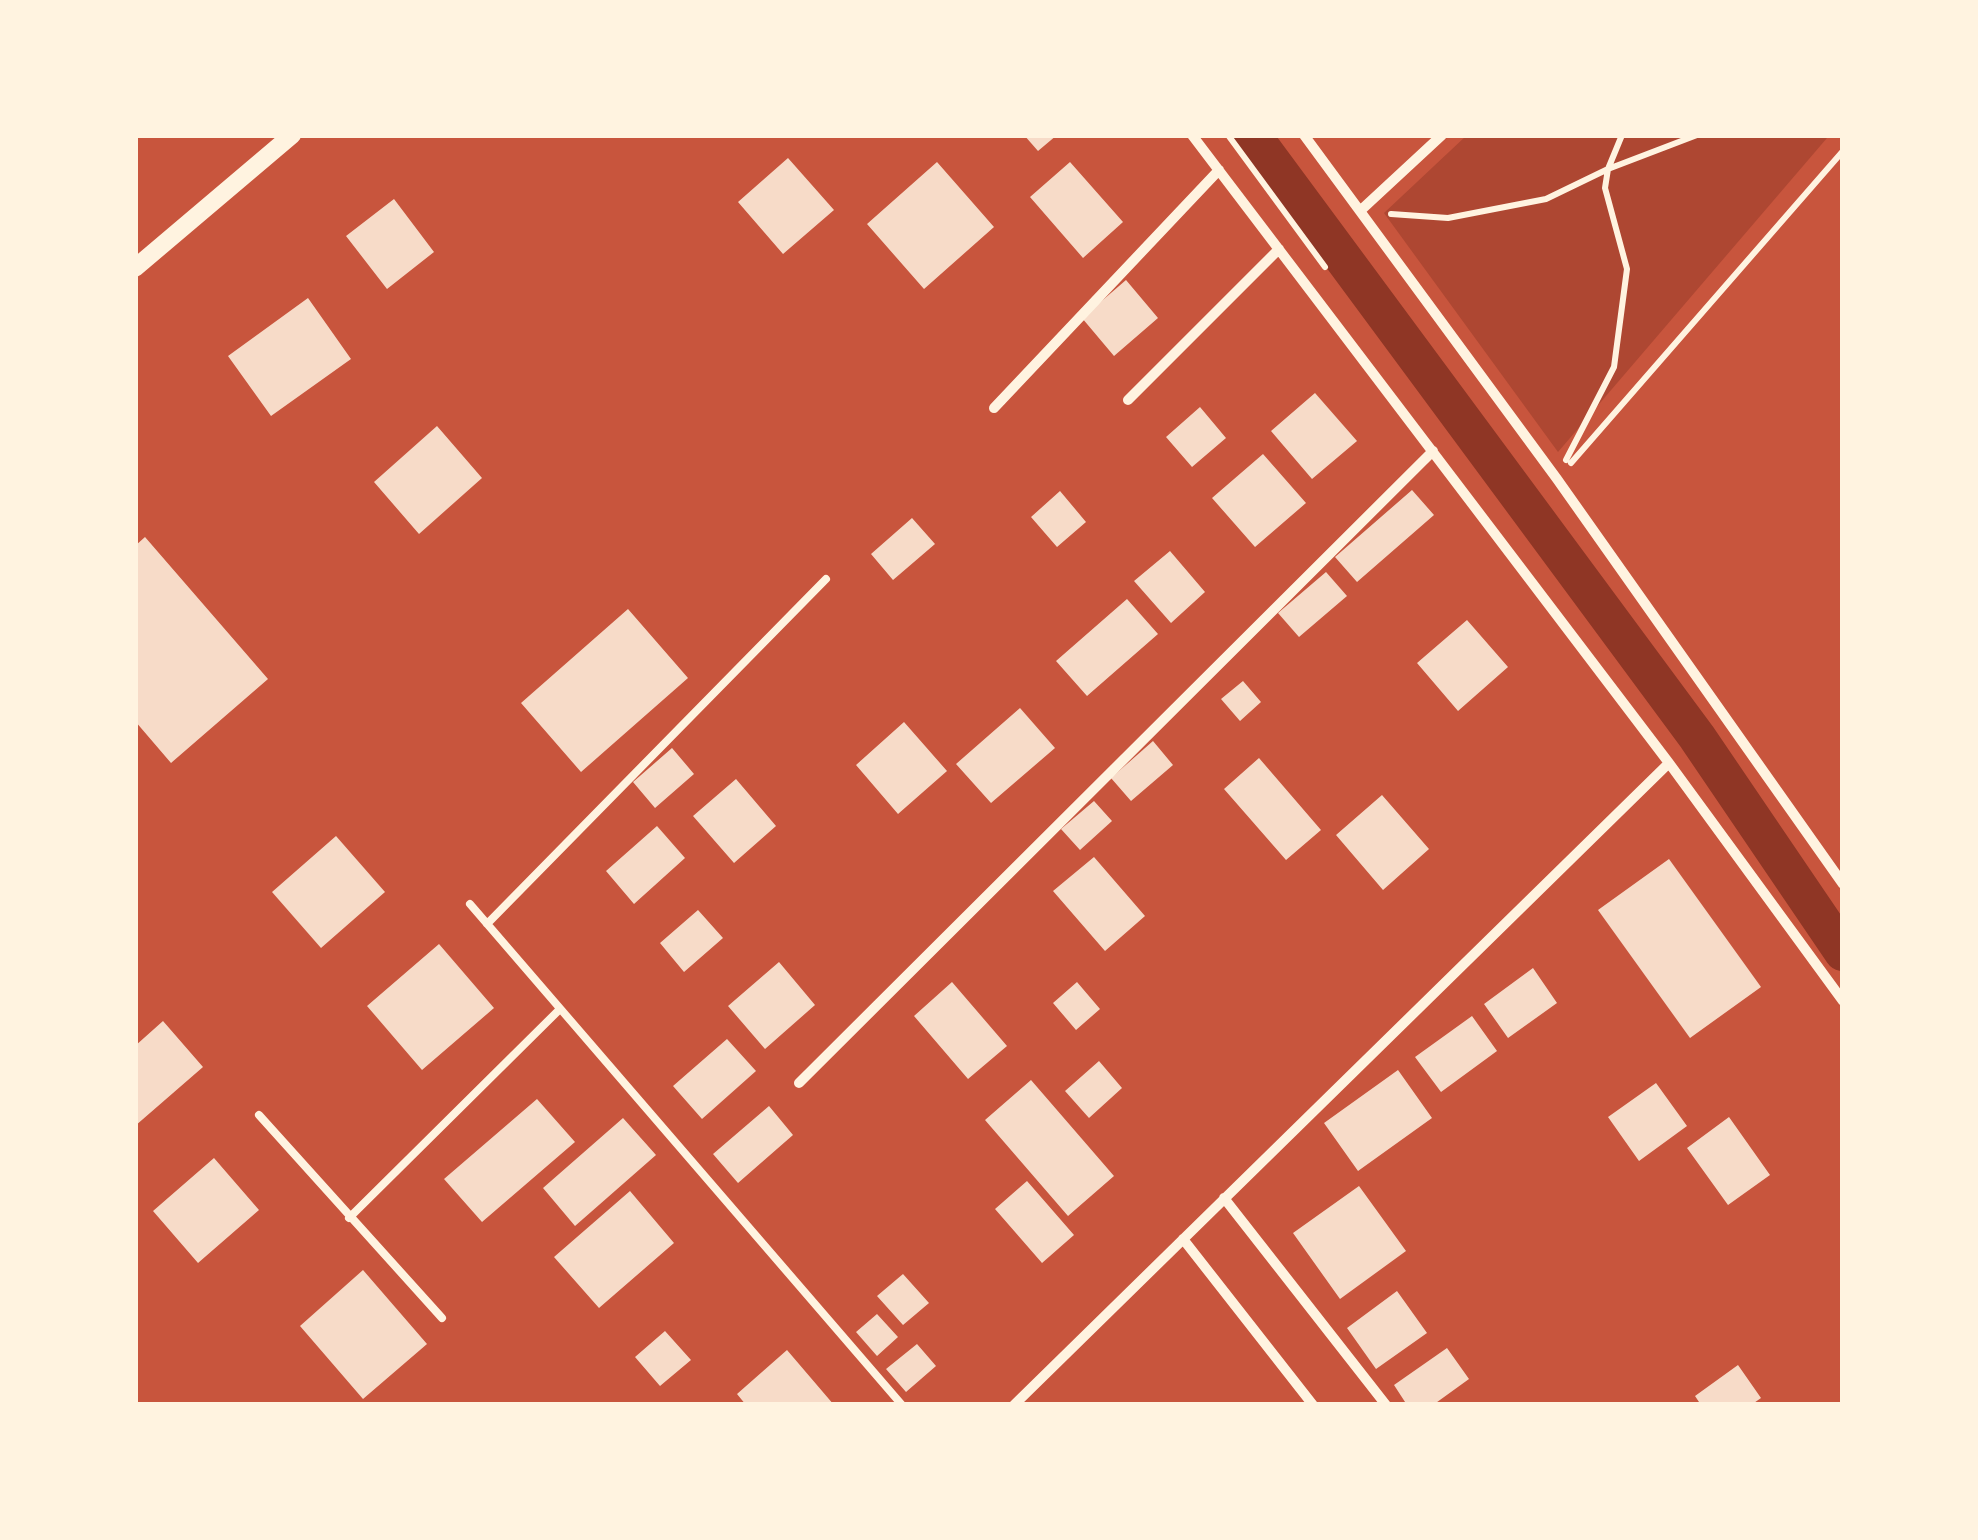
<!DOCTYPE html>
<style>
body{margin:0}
#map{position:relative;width:1978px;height:1540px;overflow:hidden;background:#c8553d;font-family:"Open Sans",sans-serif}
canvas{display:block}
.frame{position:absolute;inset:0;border:138px solid #fff3e0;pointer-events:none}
</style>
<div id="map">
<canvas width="1978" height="1540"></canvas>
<div class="frame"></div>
</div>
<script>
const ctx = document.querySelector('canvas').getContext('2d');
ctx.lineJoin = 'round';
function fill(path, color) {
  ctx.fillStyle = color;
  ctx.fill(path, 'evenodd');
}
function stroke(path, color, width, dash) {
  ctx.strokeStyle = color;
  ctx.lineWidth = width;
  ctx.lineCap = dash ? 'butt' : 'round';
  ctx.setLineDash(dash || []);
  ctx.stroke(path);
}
const green = new Path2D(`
 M1467 135H1824L1827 138 1558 452 1384 213Z`);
const canal = new Path2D(`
 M1252 135 1697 737 1843 952`);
const building = new Path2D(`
 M1024 135H1057L1038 151Z
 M788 158 834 210 783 254 738 202Z
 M937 162 994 227 924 289 867 224Z
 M1070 162 1123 222 1083 258 1030 197Z
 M394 199 434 252 387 289 346 236Z
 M1126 280 1158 318 1114 356 1082 318Z
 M308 298 351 359 271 416 228 356Z
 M1315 393 1357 441 1312 479 1271 431Z
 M1200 407 1226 438 1192 467 1166 437Z
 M437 426 482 478 419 534 374 482Z
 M1263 454 1306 503 1255 547 1212 498Z
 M1412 490 1434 515 1357 582 1335 557Z
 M1060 491 1086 522 1057 547 1031 517Z
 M912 518 935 544 893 580 871 554Z
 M145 537 268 679 171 763 135 721V546Z
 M1170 551 1205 592 1171 623 1134 581Z
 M1326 572 1347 596 1299 637 1278 613Z
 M1127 599 1158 634 1087 696 1056 661Z
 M628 609 688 678 581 772 521 703Z
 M1467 620 1508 667 1458 711 1417 663Z
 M1243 681 1261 702 1240 721 1221 699Z
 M1020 708 1055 748 991 803 956 764Z
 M904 722 947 771 898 814 856 765Z
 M1153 741 1173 765 1131 801 1111 778Z
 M672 748 694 774 655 808 633 782Z
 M1259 758 1321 830 1286 860 1224 789Z
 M736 779 776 826 734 863 693 816Z
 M1382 795 1429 849 1383 890 1336 835Z
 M1094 801 1112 821 1080 850 1061 829Z
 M657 826 685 858 634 904 606 871Z
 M336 836 385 892 321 948 272 892Z
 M1094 857 1145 916 1105 951 1053 891Z
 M1669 859 1761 987 1690 1038 1598 910Z
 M698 910 723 938 684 972 660 943Z
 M439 944 494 1008 422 1070 367 1006Z
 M779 962 815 1005 765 1049 728 1006Z
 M1533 968 1557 1003 1508 1038 1484 1004Z
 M952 982 1007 1046 968 1079 914 1016Z
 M1077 982 1100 1009 1076 1030 1053 1003Z
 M1472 1016 1497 1051 1441 1092 1415 1057Z
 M163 1021 203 1067 135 1126V1046Z
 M727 1039 756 1071 702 1119 673 1086Z
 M1099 1061 1122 1088 1089 1118 1065 1091Z
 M1398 1070 1432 1118 1358 1171 1324 1123Z
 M1031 1080 1114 1176 1068 1216 985 1120Z
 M1656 1083 1687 1126 1639 1161 1608 1117Z
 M537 1099 575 1142 482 1222 444 1179Z
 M769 1106 793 1135 738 1183 713 1154Z
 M1729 1117 1770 1175 1728 1205 1687 1148Z
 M623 1118 656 1155 575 1226 543 1188Z
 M214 1158 259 1210 198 1263 153 1211Z
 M1027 1181 1074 1235 1042 1263 995 1209Z
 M1359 1186 1406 1251 1340 1299 1293 1233Z
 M630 1191 674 1243 599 1308 554 1257Z
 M363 1270 427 1344 363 1399 300 1326Z
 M903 1274 929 1303 903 1325 877 1296Z
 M1397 1291 1427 1333 1376 1369 1347 1328Z
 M877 1314 898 1337 877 1356 856 1332Z
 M665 1331 691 1360 660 1386 635 1357Z
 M917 1344 936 1366 906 1392 886 1369Z
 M1447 1348 1469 1379 1433 1405H1407L1394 1385Z
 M787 1350 834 1405H746L737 1394Z
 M1738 1365 1761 1398 1751 1405H1701L1695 1396Z`);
const path = new Path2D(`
 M1228 135 1325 267
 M1391 214 1448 218 1546 199 1608 169 1697 135
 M1566 460 1614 367 1627 269 1605 188 1608 169 1622 135
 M1571 463 1843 151`);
const service = new Path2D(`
 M470 904 902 1405
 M487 924 826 579
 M259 1115 442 1318
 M349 1218 560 1009`);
const minor = new Path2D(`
 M1192 135 1669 763 1843 1001
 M1304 135 1557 479 1843 884
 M1360 211 1442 135
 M1128 400 1279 249
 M994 408 1219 170
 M799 1083 1433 451
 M1224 1198 1386 1405
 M1183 1239 1313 1405
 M1014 1405 1669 763`);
const tertiary = new Path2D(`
 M135 268 292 135`);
fill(green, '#ae4732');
stroke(canal, '#8f3625', 38);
fill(building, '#f7dbc8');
stroke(path, '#fff3e0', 6);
stroke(service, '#fff3e0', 8);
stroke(minor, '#fff3e0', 10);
stroke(tertiary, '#fff3e0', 18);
</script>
